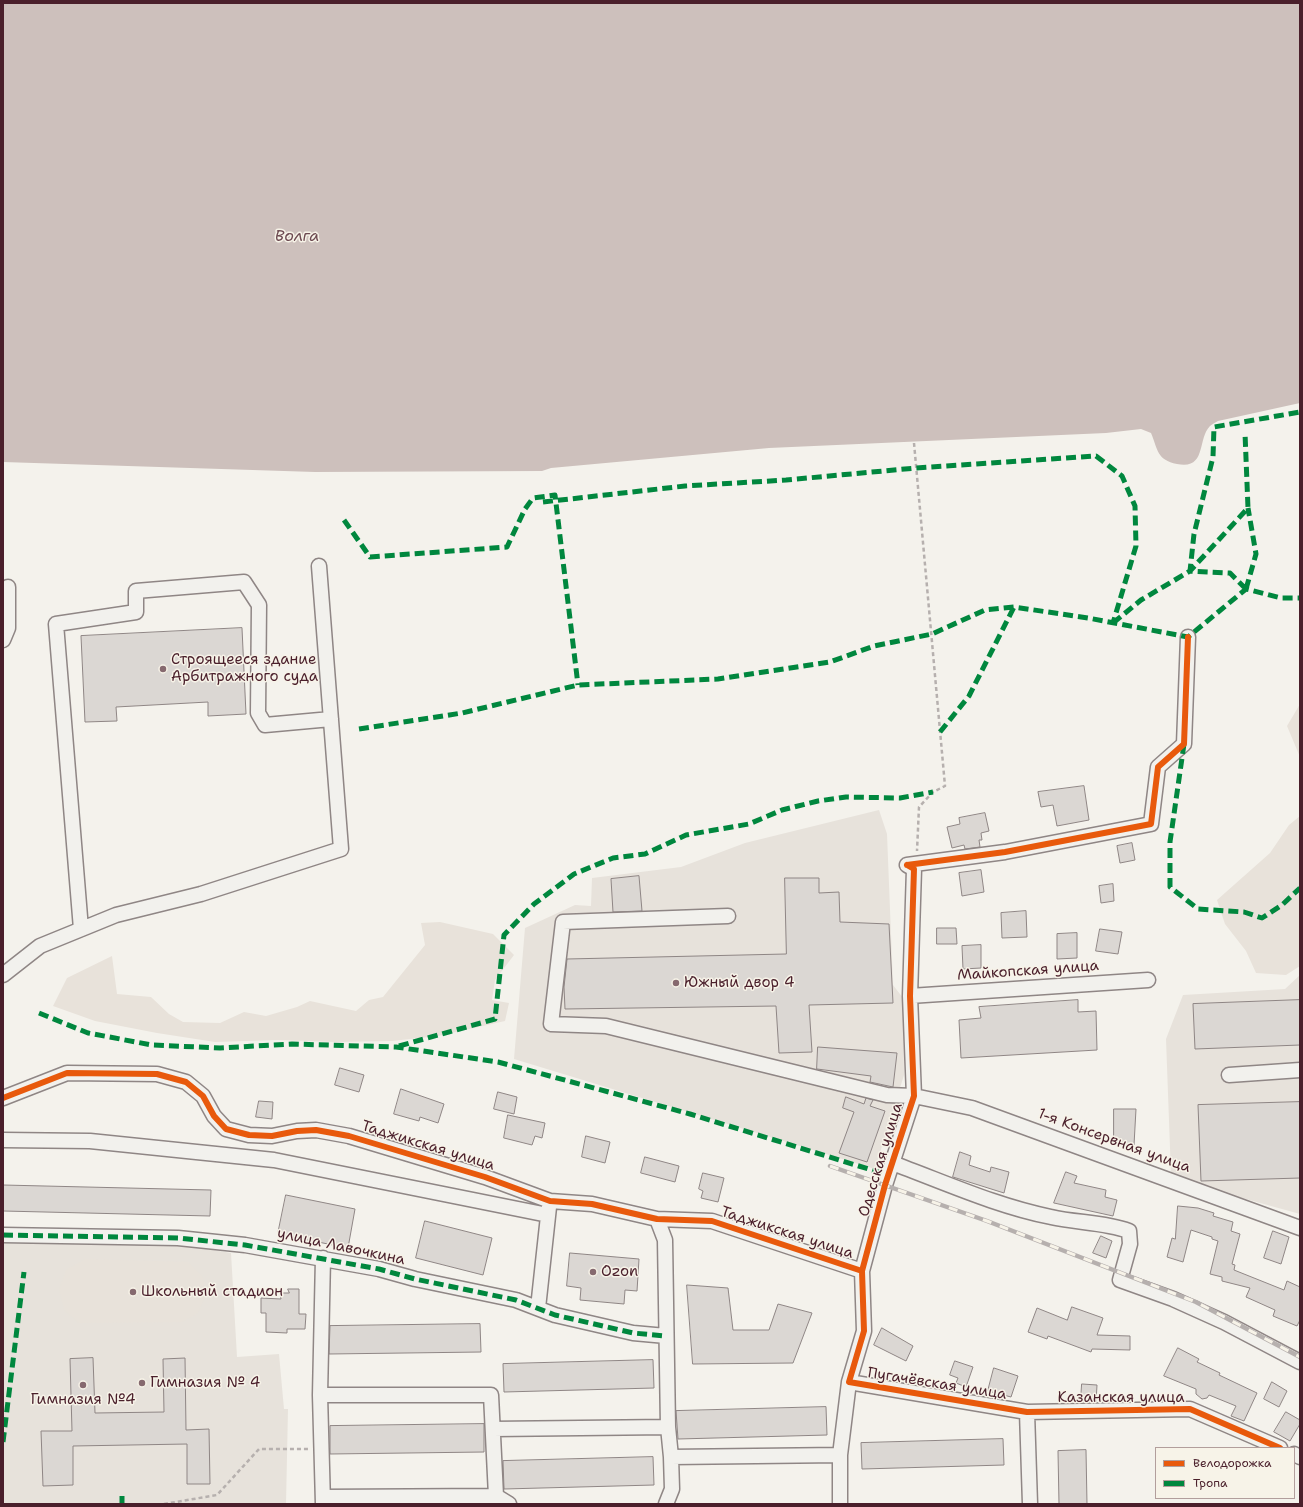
<!DOCTYPE html>
<meta charset="utf-8">
<style>
body{margin:0}
#map{position:relative;width:1303px;height:1507px;overflow:hidden;background:#f4f2ec;font-family:"Shantell Sans",sans-serif}
canvas{display:block}
.frame{position:absolute;inset:0;border:4px solid #4a1f2b;pointer-events:none}
.legend{position:absolute;left:1155px;top:1447px;width:140px;height:52px;box-sizing:border-box;background:#f7f3e8;border:1px solid #b29e9c;margin:0;padding:5px 7px;list-style:none;font-size:12px;color:#4a1f2b}
.legend li{display:flex;align-items:center;gap:8px;height:20px}
.legend b{width:20px;border:1px solid #b29e9c}
</style>
<div id="map">
<canvas width="1303" height="1507"></canvas>
<div class="frame"></div>
<ul class="legend">
<li><b style="height:5px;background:#e8590c"></b>Велодорожка</li>
<li><b style="height:5px;background:#00873e"></b>Тропа</li>
</ul>
</div>
<script>
const ctx = document.querySelector('canvas').getContext('2d');
ctx.lineJoin = 'round';
function fill(path, color) {
  ctx.fillStyle = color;
  ctx.fill(path, 'evenodd');
}
function stroke(path, color, width, dash) {
  ctx.strokeStyle = color;
  ctx.lineWidth = width;
  ctx.lineCap = dash ? 'butt' : 'round';
  ctx.setLineDash(dash || []);
  ctx.stroke(path);
}
function drawText(font, color, halo, rows, align = 'center') {
  ctx.font = font + ' "Shantell Sans",sans-serif';
  ctx.lineWidth = 3;
  ctx.setLineDash([]);
  ctx.textBaseline = 'middle';
  ctx.strokeStyle = halo;
  ctx.fillStyle = color;
  for (const [text, x, y, turn = 0] of rows) {
    ctx.save();
    ctx.translate(x, y);
    ctx.rotate((+turn || 0) * Math.PI / 180);
    ctx.textAlign = isNaN(turn) ? turn : align;
    if (halo) ctx.strokeText(text, 0, 0);
    ctx.fillText(text, 0, 0);
    ctx.restore();
  }
}
const built = new Path2D(`
 M879 810 887 834 893 985 903 998 904 1075 875 1169 514 1059 525 928 575 905 591 906 592 878 681 867 745 843Z
 M1300 975V1214L1199 1186 1171 1175 1166 1039 1183 995 1285 989Z
 M3 1242 185 1245 231 1253 237 1357 279 1354 284 1409H288L286 1504H3Z`);
const green = new Path2D(`
 M1300 704V757L1287 726Z
 M1300 816V966L1286 975 1256 973 1246 951 1225 924 1217 900 1270 853 1289 825Z
 M440 922 493 934 514 955 495 980 492 1000 509 1003 505 1021 438 1036 392 1041 335 1042 278 1040 215 1042 157 1033 95 1021 53 1006 67 978 112 956 117 994 151 997 169 1014 183 1022 220 1023 244 1012 266 1016 297 1007 310 1001 356 1011 369 1000 383 997 425 945 421 923Z
 M85 1259 188 1262 202 1276 206 1295 198 1313 182 1322 79 1323 64 1310 59 1290 66 1270Z`);
const water = new Path2D(`
 M3 3H1300V403L1218 421C1215 423 1212 424 1210 426 1197 439 1207 470 1177 464 1157 460 1158 450 1151 433L1141 429 1106 433 769 448 551 468 542 471 315 472 3 462Z`);
const building = new Path2D(`
 M242 628 246 714 208 716V702L116 707 117 721 85 722 81 636Z
 M1084 786 1089 820 1057 826 1053 805 1041 807 1038 792Z
 M985 813 989 831 981 833 982 840H979L980 847 965 849 964 845 952 848 947 827 960 824 959 818Z
 M1132 843 1135 860 1120 863 1117 846Z
 M981 870 984 892 962 896 959 873Z
 M639 876 642 911 613 912 611 879Z
 M785 878H819V893L839 892 840 922 889 924 893 1003 809 1005 812 1052 779 1053 776 1006 565 1009 564 987 567 959 786 954Z
 M1113 884 1114 901 1101 903 1099 886Z
 M1026 911 1027 937 1002 938 1001 913Z
 M937 928H956L957 944H937Z
 M1100 929 1122 932 1118 954 1096 951Z
 M1077 933V958L1057 959V934Z
 M981 945V968L963 969 962 946Z
 M1078 1000V1012L1096 1011 1097 1050 961 1058 959 1020 981 1018 979 1007Z
 M1300 1000V1045L1195 1049 1193 1004Z
 M818 1047 897 1053 893 1087 870 1082 871 1076 817 1069Z
 M340 1068 364 1075 359 1092 335 1085Z
 M401 1089 444 1104 438 1123 420 1117 419 1121 394 1114Z
 M498 1092 517 1097 514 1114 494 1109Z
 M846 1097 864 1104 866 1098 873 1100 870 1106 885 1111 867 1162 839 1153 854 1112 843 1108Z
 M259 1101 273 1102 272 1119 256 1117Z
 M1300 1102V1178L1201 1181 1198 1105Z
 M1114 1109H1136L1134 1145 1114 1144Z
 M508 1115 545 1123 542 1138 535 1136 532 1145 504 1138Z
 M586 1136 610 1142 605 1163 582 1157Z
 M960 1152 971 1156 969 1165 990 1172 991 1167 1009 1172 1004 1193 953 1177Z
 M645 1157 679 1166 675 1182 641 1173Z
 M1066 1172 1077 1176 1074 1183 1106 1190 1105 1197 1117 1200 1113 1216 1054 1203Z
 M703 1173 724 1178 718 1202 701 1198 703 1191 699 1189Z
 M3 1185 211 1190 210 1216 3 1211Z
 M286 1195 355 1209 348 1248 278 1234Z
 M1178 1206 1198 1208 1214 1213 1213 1216 1233 1222 1231 1231 1240 1234 1232 1264 1235 1265 1234 1270 1284 1290 1287 1281 1300 1287V1320L1297 1326 1273 1316 1275 1310 1246 1297 1250 1288 1222 1281V1277L1210 1274 1218 1241 1212 1239V1237L1191 1230 1183 1262 1167 1257 1172 1238 1175 1239Z
 M425 1221 492 1238 483 1275 416 1258Z
 M1273 1231 1289 1237 1281 1264 1264 1258Z
 M1101 1236 1112 1241 1106 1258 1093 1253Z
 M570 1253 639 1259 637 1291 625 1290 624 1304 580 1300 581 1288 567 1286Z
 M687 1285 728 1288 733 1330H769L778 1304 812 1313 793 1363 693 1364Z
 M288 1289H299V1314H306L305 1329H287V1333L266 1332V1313H261V1298L281 1299 280 1293H289Z
 M1072 1307 1103 1318 1097 1335 1130 1336V1350L1092 1349 1091 1352 1048 1336 1047 1339 1028 1332 1037 1308 1067 1320Z
 M480 1324 481 1352 329 1354 330 1326Z
 M882 1328 913 1346 906 1361 874 1345Z
 M1178 1348 1199 1359 1197 1362 1220 1373 1219 1375 1257 1393 1244 1421 1231 1416 1236 1406 1209 1395 1207 1398 1202 1399 1196 1394V1389L1164 1376Z
 M93 1358 95 1413 164 1412 163 1359 185 1358 186 1430 209 1429 210 1484H187V1444L73 1446V1485L43 1486 41 1431H72L70 1359Z
 M653 1360 654 1388 504 1392 503 1364Z
 M955 1361 973 1367 966 1387 956 1383 958 1378 950 1375Z
 M994 1368 1018 1376 1011 1397 988 1391Z
 M1272 1382 1287 1391 1279 1407 1264 1399Z
 M1082 1384 1097 1385 1096 1402 1081 1400Z
 M826 1407 827 1435 678 1439 676 1411Z
 M1286 1412 1300 1420V1424L1290 1441 1274 1432Z
 M484 1424V1452L330 1454V1426Z
 M1003 1439 1004 1465 862 1469 861 1443Z
 M1086 1450 1087 1504H1059L1058 1451Z
 M653 1457 654 1485 504 1489 503 1461Z`);
const path = new Path2D(`
 M914 443 945 786 933 792 919 807 917 851
 M164 1504 217 1495 259 1449H309`);
const minor = new Path2D(`
 M3 640 8 628V587
 M907 865 914 869 910 996 914 1096 885 1185 862 1271 864 1331 849 1382 1027 1412 1190 1409 1280 1448
 M907 865 1005 852 1151 824 1158 767 1184 744 1188 637
 M728 916 563 922 551 1024 606 1026 887 1095 914 1096 972 1108 1300 1228
 M81 929 56 624 136 612V591L244 582 259 605 258 713 265 725 331 719
 M3 975 40 946 116 915 201 894 341 849 319 566
 M910 996 1148 980
 M1229 1075 1300 1070
 M3 1098 67 1073 157 1074 186 1082 203 1096 214 1116 226 1129 249 1135 272 1136 297 1131 316 1130 349 1136 485 1177 550 1201 592 1204 657 1219 712 1221 862 1271
 M3 1140 90 1141 274 1160 548 1215
 M892 1163C944 1182 996 1206 1051 1217 1077 1223 1104 1222 1129 1231L1130 1244 1120 1280 1173 1299 1224 1322 1300 1362
 M3 1235 178 1238 245 1245 379 1269 415 1279 516 1300 555 1315 633 1333 666 1336
 M323 1258 320 1395 323 1504
 M538 1308 549 1207
 M320 1395H491L496 1496 509 1504
 M1027 1412 1030 1504
 M668 1427 671 1457 840 1455
 M493 1429 668 1427 665 1240 657 1219
 M1294 1454 1300 1457
 M323 1497 496 1496
 M666 1504 672 1489 671 1457
 M840 1504V1455L849 1382`);
const rail = new Path2D(`
 M830 1166 987 1221 1196 1302 1300 1357`);
const quiet = new Path2D(`
 M543 502 685 486 786 480 916 468 1096 456 1122 476 1135 506 1136 546 1113 623
 M344 520 370 557 507 547 525 509 533 498 555 495 578 685
 M1246 589 1230 573 1190 571 1194 534 1213 457 1214 427 1300 412
 M1246 589 1256 554 1248 508
 M1113 623 1141 600 1190 571 1248 508 1245 433
 M359 729 462 713 578 685 718 679 830 662 874 646 932 634 985 610 1014 607 1088 618 1188 637 1246 589 1281 598H1300
 M940 732 969 696 1014 607
 M1184 744 1170 842V887L1198 909 1244 912 1262 918 1282 905 1300 888
 M39 1013 88 1033 152 1045 220 1048 292 1044 396 1047 498 1062 690 1114 888 1175
 M399 1046 495 1019 504 935 534 904 574 874 613 858 645 854 686 835 749 824 782 810 818 801 846 797 900 798 933 792
 M3 1235 178 1238 245 1245 379 1269 415 1279 516 1300 555 1315 633 1333 666 1336
 M3 1442 24 1272
 M122 1496V1504`);
const cycleway = new Path2D(`
 M907 865 914 869 910 996 914 1096 885 1185 862 1271 864 1331 849 1382 1027 1412 1190 1409 1280 1448
 M907 865 1005 852 1151 824 1158 767 1184 744 1188 637
 M3 1098 67 1073 157 1074 186 1082 203 1096 214 1116 226 1129 249 1135 272 1136 297 1131 316 1130 349 1136 485 1177 550 1201 592 1204 657 1219 712 1221 862 1271`);
const markers = [
 [163,669,4,"#86696f"],
 [676,983,4,"#86696f"],
 [593,1272,4,"#86696f"],
 [133,1292,4,"#86696f"],
 [142,1383,4,"#86696f"],
 [83,1385,4,"#86696f"]
];
const poiNames = [
 ["Строящееся здание",171,660],
 ["Арбитражного суда",171,677],
 ["Южный двор 4",684,983],
 ["Ozon",601,1272],
 ["Школьный стадион",141,1292],
 ["Гимназия № 4",150,1383],
 ["Гимназия №4",83,1400,"center"]
];
const streetNames = [
 ["Майкопская улица",1028,971,-4],
 ["1-я Консервная улица",1114,1141,20],
 ["Таджикская улица",428,1146,17],
 ["Одесская улица",881,1160,-73],
 ["Таджикская улица",787,1233,18],
 ["улица Лавочкина",341,1247,12],
 ["Пугачёвская улица",937,1384,9],
 ["Казанская улица",1121,1398]
];
const waterNames = [
 ["Волга",297,237]
];
fill(built, '#e7e2db');
fill(green, '#e8e2da');
fill(water, '#cdc0bc');
fill(building, '#dbd7d3');
stroke(building, '#8f8685', 1);
stroke(minor, '#8f8685', 17);
stroke(path, '#b6b0ae', 2.5, [4, 3]);
stroke(minor, '#f2f1ed', 14);
stroke(rail, '#b6b0ae', 4.5);
stroke(rail, '#f7f3e8', 3, [9]);
stroke(quiet, '#00873e', 5, [10, 5]);
stroke(cycleway, '#e8590c', 6);
for (const [x, y, r, color] of markers) {
  const dot = new Path2D();
  dot.arc(x, y, r, 0, 2 * Math.PI);
  ctx.fillStyle = color;
  ctx.fill(dot);
  stroke(dot, '#f7f3e8', 1.5);
}
drawText('15px', '#4a1f2b', '#f7f3e8', poiNames, 'left');
drawText('15px', '#4a1f2b', '#f7f3e8', streetNames);
drawText('italic 16px', '#6c4950', '#f7f3e8', waterNames);
</script>
